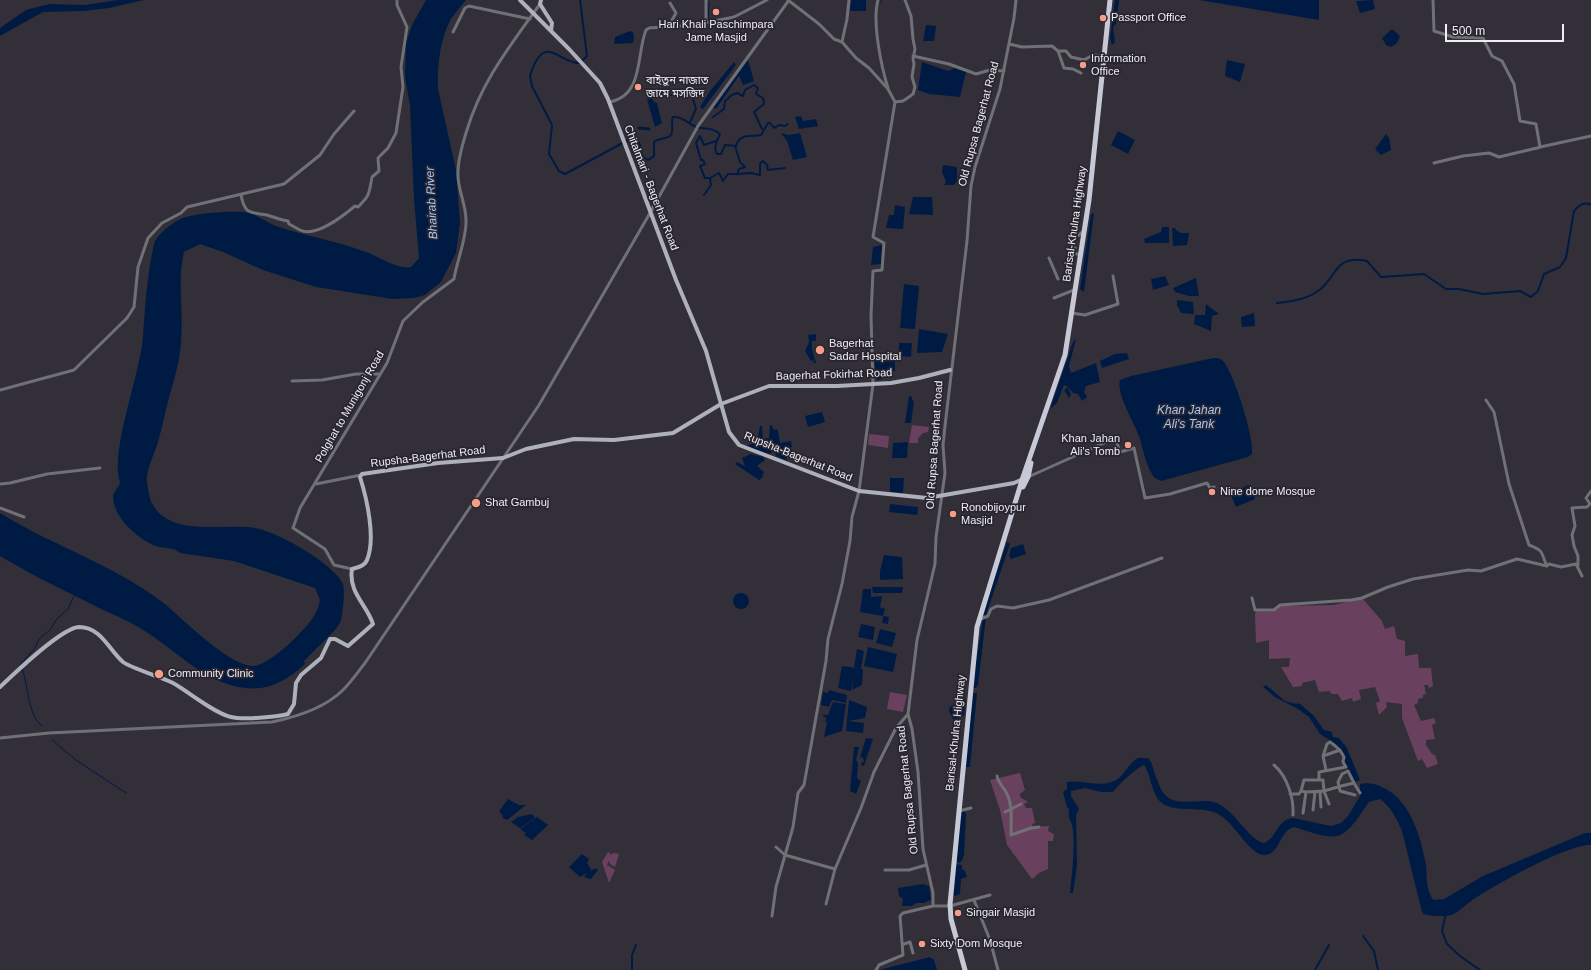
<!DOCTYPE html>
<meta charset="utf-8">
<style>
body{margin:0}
#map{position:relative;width:1591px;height:970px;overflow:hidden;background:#322f39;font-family:Arial,sans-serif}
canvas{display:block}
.scale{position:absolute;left:1445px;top:24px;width:119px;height:18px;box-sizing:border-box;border:2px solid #eeedf4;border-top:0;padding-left:5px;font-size:12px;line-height:14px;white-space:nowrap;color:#eeedf4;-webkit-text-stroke:3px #28252f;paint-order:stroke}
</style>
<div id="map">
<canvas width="1591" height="970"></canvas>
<div class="scale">500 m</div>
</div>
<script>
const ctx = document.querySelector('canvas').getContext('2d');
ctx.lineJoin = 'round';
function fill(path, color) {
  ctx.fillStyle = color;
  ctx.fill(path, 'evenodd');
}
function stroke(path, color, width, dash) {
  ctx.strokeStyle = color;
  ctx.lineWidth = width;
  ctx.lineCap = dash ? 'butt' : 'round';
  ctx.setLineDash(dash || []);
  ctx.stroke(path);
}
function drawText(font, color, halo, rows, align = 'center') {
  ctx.font = font + ' Arial,"Noto Sans Bengali",sans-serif';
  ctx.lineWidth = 3.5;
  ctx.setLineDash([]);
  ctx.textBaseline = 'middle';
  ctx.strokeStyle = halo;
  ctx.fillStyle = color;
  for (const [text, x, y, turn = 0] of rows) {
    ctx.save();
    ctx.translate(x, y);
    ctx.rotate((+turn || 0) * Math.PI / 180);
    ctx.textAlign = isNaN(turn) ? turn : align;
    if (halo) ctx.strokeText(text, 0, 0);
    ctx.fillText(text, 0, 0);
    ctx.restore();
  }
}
const green = new Path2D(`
 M912 425 929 427 928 432 923 433 918 438V443H909Z
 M869 434 889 436 888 448 868 445Z
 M1362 598 1382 621 1385 629 1394 626 1397 639 1405 641V656L1418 654 1419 668H1431L1433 686 1429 688 1428 685H1424L1426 694 1423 695V698L1418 699V703L1414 705 1421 721 1434 718 1436 723 1432 725 1435 739 1426 740V745L1432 754 1435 755 1438 764 1427 768 1422 759 1418 761 1402 718V704L1386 702 1387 707 1379 715 1376 703 1380 701 1375 687 1359 690 1361 699 1353 702 1352 698 1342 701 1338 694H1332L1329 691 1319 692 1315 680 1302 683V686L1293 687 1281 667H1289L1290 658 1269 659V640L1256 643 1255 613 1258 611 1273 612 1281 606 1334 605Z
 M890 692 907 695 903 712 887 709Z
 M1020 773 1025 790 1020 794V797L1028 802 1024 804 1026 808H1032L1035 823 1032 824 1033 827 1049 826 1048 831 1054 834 1053 841H1048V869L1039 873 1032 879 1007 845 1000 810 990 780Z
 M608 852 612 855 613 853 619 854 615 867 610 864 609 861 607 865 615 870 609 883 602 862Z`);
const water = new Path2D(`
 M118 0H144L109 8 84 11 43 12 0 36V28L26 10 41 6 51 4 84 5Z
 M426 0H466C461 6 455 13 451 19 440 39 437 66 438 89L456 170 460 223 456 253 441 282 425 295 414 298 393 299 316 287 263 270 223 252 200 244 184 252C177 281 184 312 181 342 180 361 174 380 169 398 165 413 162 428 158 442 155 453 148 465 147 477 146 481 150 500 152 503 169 538 225 523 255 528 278 532 333 563 343 584 345 591 343 613 341 620 340 624 337 627 335 630L304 661 305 664C288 680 269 691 245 688 202 683 174 647 138 627 127 620 114 615 103 610 68 592 33 576 0 556V513C53 546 115 565 165 604 183 619 230 667 254 666 270 665 308 628 315 614 318 609 319 605 320 600L315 588 234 561 180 553C172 546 162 549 153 545 135 536 113 517 113 496 114 490 119 488 120 482 110 450 140 375 143 337 145 306 147 275 154 244 157 234 175 220 186 217 199 213 235 210 249 213 259 216 269 224 279 227 307 236 336 241 363 251 380 256 393 269 411 267L419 258 414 199 410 106 405 77 406 43 412 25Z
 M851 0H866V11H850Z
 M1115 0H1119L1116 24 1113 27 1115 42 1112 45 1110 38Z
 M1199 0H1319V20Z
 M1373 0 1375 9 1360 13 1356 1Z
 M926 25 936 26 934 41H923Z
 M1392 29 1400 36 1397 43 1391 47 1386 45 1382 38Z
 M630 31 633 32 634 37 633 43 614 44 615 37Z
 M748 60 754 81 743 85 739 76 716 109 712 107Z
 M1227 60 1245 64 1240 82 1225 76Z
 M734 62 736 65 703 109 700 107 710 91Z
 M922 62 948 71 955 68 966 72 960 97 929 94 918 90Z
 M652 98 654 102 657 103 662 123 655 127 647 99Z
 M801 116 803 121 816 119 818 126 799 129 795 117Z
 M1118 131 1135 140 1128 154 1111 145Z
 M781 133 789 135 800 133 807 157 793 160 787 141Z
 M1386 134 1389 138 1391 150 1381 155 1375 149Z
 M943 165 957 167V181L954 185H944L946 182 942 172Z
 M913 197H932L933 215 909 214Z
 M895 205 905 207 903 229 886 228 889 215H894Z
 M1094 213 1084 292 1080 289 1091 214Z
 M1162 227H1169V243H1145L1144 239 1161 232Z
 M1172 228H1175L1176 230 1181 233H1189L1187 245 1173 246Z
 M882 245 881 264 871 265 873 247Z
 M1165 276 1169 285 1153 290 1151 279Z
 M1196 278 1199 296H1189L1175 292 1173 288Z
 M904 284 919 286 915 329 900 328Z
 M1177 300 1193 302 1194 314 1181 313 1177 305Z
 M1206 304 1219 314 1212 316 1211 331 1194 324 1195 315H1205Z
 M1254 313 1255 326 1242 327 1241 317Z
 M919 329 948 334 942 352 917 353Z
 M816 334V341H812V349L816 363H814L813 360 811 361 805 351 809 342 808 335Z
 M1076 339 1069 366 1071 373 1096 363 1100 382 1086 386 1084 392 1087 397 1082 401 1078 394 1073 393 1068 387 1071 395 1069 398 1064 390 1068 387 1064 385 1057 403 1050 409 1073 342Z
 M899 343H912L911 357 899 356Z
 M1127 353 1129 359 1102 368 1100 361 1115 354Z
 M895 358V371L882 373V379L877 380 874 359Z
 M1213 358C1216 358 1220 358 1222 360 1233 369 1255 440 1252 454L1248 457 1161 481C1157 479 1154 478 1152 474 1145 463 1143 448 1139 436 1134 423 1116 393 1120 380L1131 376Z
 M909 396 912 397V400L914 401 911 423H905Z
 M822 412 825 422 808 427 805 416Z
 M770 425H772L773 429 778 430 780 443 791 441 792 447 782 451 788 461 776 456 774 451 769 454 746 446 757 442 760 426H762L763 439 769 438Z
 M908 442 907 458H892L893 443Z
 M751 454 763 457 765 460 757 466 764 472 762 478 759 480 735 464 737 462 745 466 742 458Z
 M890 478H904L903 493 890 492Z
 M1249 485 1255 499 1236 507 1230 493Z
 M890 504 918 507 917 515 889 512Z
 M1007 542 1010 544 986 615H982Z
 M1023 544 1026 554 1011 559 1009 556 1011 548Z
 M884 555 902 557 903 579 880 580V571Z
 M872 587H903L902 593H873Z
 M863 589H871V597L882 596 880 607 885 609 883 616 889 617 888 624 882 623 883 616 860 612Z
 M733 601a8 8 0 1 1 16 0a8 8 0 1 1-16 0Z
 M986 617 978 685 976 688H972L983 618Z
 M861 624 875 627 873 640 858 637Z
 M880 629 896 633 892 647 876 643Z
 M868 647 897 654 893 672 864 666Z
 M857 649 864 651 861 669H863L862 685 852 690 854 675 851 691 838 688 842 666 858 668 854 667Z
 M1266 685 1285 701 1297 704 1299 703 1314 716 1324 730 1332 732 1333 737 1339 738 1347 748 1360 780 1355 782 1344 762V757L1333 742 1320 734 1309 717 1298 709 1275 697 1263 687Z
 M829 690 847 695 846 703 832 700 829 707 821 705 823 692 828 693Z
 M973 693H977L970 767H966Z
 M962 699 966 700 964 716 954 721 949 711 950 707Z
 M849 700 867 707 865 718 848 721 864 723 863 733 846 731Z
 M833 702 846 704 842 731 824 737 827 722 821 721H826V718L822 715H828Z
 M866 738 873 739 864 766 861 765 862 762H864L863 758 860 757Z
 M854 747H859L856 760 858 763 857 778 861 781 856 794 850 791Z
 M1138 758H1148L1151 762C1155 772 1158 788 1166 796 1178 807 1200 798 1214 802 1235 809 1247 839 1264 843 1277 838 1277 819 1293 818L1331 826 1341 823 1348 816 1360 796V784C1368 782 1377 784 1384 788 1411 801 1421 838 1426 865 1427 876 1426 893 1434 900L1444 899 1483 876 1585 833H1591V845C1567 844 1493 886 1471 901 1465 905 1458 913 1451 915 1444 917 1430 916 1423 914L1421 908 1402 831C1397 819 1391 807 1380 799L1369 802C1341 843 1341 842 1294 827 1279 831 1280 855 1264 855 1251 855 1235 826 1224 818 1206 803 1184 814 1165 805 1151 798 1152 776 1144 765 1136 768 1117 786 1113 792H1101L1085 788 1071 791V796L1079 809 1076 815 1077 866 1073 893H1070C1072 872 1075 851 1073 830 1072 820 1068 821 1069 809L1067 807 1063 792 1067 789V782C1085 779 1103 790 1119 778 1126 772 1129 763 1138 758Z
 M508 799 519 805H526L507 820 502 818 504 815 503 816 499 811Z
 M964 810 966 814 964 855 962 861 959 863 956 861 960 811Z
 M532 814 535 818 520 828 511 822 518 817Z
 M537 817 548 825 532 840 524 835 526 833 520 829Z
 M582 854 589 859 587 863 591 869 590 871 596 868 598 870 591 879 584 877 587 873 580 877 569 867Z
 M955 864 962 865V869L965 871 967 877 961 879 960 894 955 896 953 894Z
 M923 884 929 886 931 900 924 903H916L912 906H902L903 899 899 896 898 888Z
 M930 957 934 960 937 970H879Z`);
const stream = new Path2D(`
 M881 3V0
 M708 22 709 2
 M21 666V664L35 648 39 639 51 629 56 620 68 609 74 596
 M22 669C29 685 27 715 42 726
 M52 740 76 760 126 793`);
const canal = new Path2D(`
 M532 86 552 125 549 154 559 171 565 174 632 138C643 141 639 149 643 157L648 160 654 156V142C659 138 666 139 670 136 675 132 670 122 673 117 683 116 688 124 696 127 706 130 710 126 720 134 717 141 713 148 717 154H721L725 145 736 146C739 133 751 137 761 135L768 123H770L774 128 779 125 785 126 788 124
 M532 86 530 76C544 30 559 64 580 63L587 56 580 0
 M671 95 689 93 692 96 696 109 690 122
 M713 117 724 109 725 101 732 95 737 93 743 96 745 90 754 85 758 88 756 94 763 98 764 104 754 112 762 129
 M737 174 751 173 760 175V164L763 161 767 165 768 170 785 168
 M710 178H705L700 166 705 164 703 160H701L696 143 700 136 704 145 716 141
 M704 195 711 185 710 178 719 173 723 181 728 174H737L739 169 745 167 740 162 735 146
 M1277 303C1292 301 1305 300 1318 291 1337 278 1334 254 1367 261L1381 277 1424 274 1446 289H1459L1483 294 1520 291 1531 297 1538 291 1544 274 1560 267 1566 258 1574 211C1578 206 1584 201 1591 205
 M1446 913 1442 931 1447 944 1460 956 1480 970
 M1363 936 1374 951 1378 970
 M632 970V955L636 945
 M1315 970 1329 945`);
const river = new Path2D(`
 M639 128 649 129`);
const minor = new Path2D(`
 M878 0C872 21 881 66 888 88
 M1433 0 1434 31 1453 37 1483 38 1492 56 1502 61 1514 84 1520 121 1536 124 1540 147 1591 136
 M670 3 676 13 672 20 671 28
 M706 23V0
 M453 32 465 8 469 6 530 19
 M842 42 847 19 849 0
 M1009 44 1022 47 1052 46 1058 51H1066L1071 57 1084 60 1093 55 1120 57
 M1058 51 1064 68 1073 69 1081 73
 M913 56 949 64 976 74 990 70 1004 71
 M610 102C644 95 636 55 646 30L649 28 695 25 734 17 767 0
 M895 102 903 101 909 97 913 94 915 87 912 77 914 64 913 59 915 49 913 39 911 16 905 0
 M1434 163 1463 156 1489 153 1499 157 1541 147
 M241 195C245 215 250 212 267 215 274 217 281 220 288 221L289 224C293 226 296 228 300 230 316 238 343 216 355 206L358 207C370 195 369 194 372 177L379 171 378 158 388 148 396 133 403 87 401 67 407 27 397 5V0
 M650 213 698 126 789 0
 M1073 237 1079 235 1085 230
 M1075 248 1071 250 1073 253 1081 255
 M1049 258 1058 279
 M1054 298 1074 290
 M1072 313 1085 315 1118 304 1113 276
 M292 381 322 380 356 374H380
 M0 390 74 370 127 318 134 307 138 267 148 238 162 223 181 213 187 207 284 184 320 155 334 134 354 111
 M1486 400 1494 412 1509 484 1529 545C1546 552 1540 552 1547 566L1549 564 1561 567 1576 564 1582 576
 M1028 477 1115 438 1120 452 1134 448 1145 498 1170 494 1207 483 1210 488 1214 487
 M0 484 10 483 47 474 100 468
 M316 484 361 475
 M0 508 24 517
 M1578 565V556L1574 546 1572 535 1575 526 1572 508 1587 507 1590 504 1586 498 1591 491
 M352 569 334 565 325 549 293 528 300 508 387 363 403 321 423 302 454 279C457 260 467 238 466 220 466 203 457 189 458 172 458 159 462 146 466 133 481 82 509 47 540 4
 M1252 598 1255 610H1274L1280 605 1351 600 1362 598 1388 587 1413 579 1468 570 1481 571 1517 559 1547 566
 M981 619 988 616 991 609 997 606 1013 608 1049 600 1162 558
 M0 738 49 733 272 722C296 717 325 708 343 690 351 682 358 672 365 663L539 405 650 213
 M1323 756 1326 770
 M1274 765C1287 776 1294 798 1293 815
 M997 776C998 783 1003 786 1006 792 1013 804 1011 821 1011 835L1031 828 1039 827
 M1319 780V772L1346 767 1343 762 1344 757C1341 750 1336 746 1330 742L1327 744 1323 756 1340 750
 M1354 783 1360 793
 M1320 792 1321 807
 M1290 794H1299L1301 791
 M1329 804 1324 791C1334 788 1344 785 1354 783L1348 771 1342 774 1338 782 1340 791 1355 795
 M1313 810 1315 792
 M959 811 971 808
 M1005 812 1021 804
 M1303 813 1306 792 1301 791 1304 780H1323L1324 791 1306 792
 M776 847 785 855 835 869
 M885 870H909L926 865
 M974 900 990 940 998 970
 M826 904 835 869 861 808 874 772 896 728 908 714
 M933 906V893L923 849 918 772 912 729 908 714 917 640 935 564 936 537 945 473 943 445 945 426 967 241 971 186 975 167 1000 89 1014 18 1016 0
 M772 916 776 887 793 827 798 793 804 785 826 661 828 639 842 584 850 541 852 517 859 491 873 384 871 316 873 271 882 270 884 243 873 237 895 102 888 89 869 68 856 58 842 42 834 39 819 24 788 0
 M904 944 910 942 913 953
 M876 970 879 965 903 955 900 916 903 913 933 906H950L990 895`);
const major = new Path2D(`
 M520 0 569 49 600 83 608 99 676 280 706 351 729 432 739 445 859 491 927 498 1014 483 1023 479
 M541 0 540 4 552 23 551 31
 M0 687C14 674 61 628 79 627 101 627 109 650 123 662 131 668 161 677 173 683 189 692 214 713 231 717 243 720 276 717 288 714L294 704 296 683 301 675 321 658 330 639H335L348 646 373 624C367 605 348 592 352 569 357 568 365 566 367 560 376 539 367 499 360 477L362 474 438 463 503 458 526 449 574 439 614 440 673 433 721 404 769 386H837L891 383 919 378 950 370`);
const highway = new Path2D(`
 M1023 487 1028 477 1031 463
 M965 970 951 919 950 904 977 627 1023 477 1065 355 1089 200 1110 0`);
const markers = [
 [716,12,4,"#f49e87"],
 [1103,18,4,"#f49e87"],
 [1083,65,4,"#f49e87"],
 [638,87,4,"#f49e87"],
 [820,350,5,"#f49e87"],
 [1128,445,4,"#f49e87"],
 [1212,492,4,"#f49e87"],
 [476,503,5,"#f49e87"],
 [953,514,4,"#f49e87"],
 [159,674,5,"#f49e87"],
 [958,913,4,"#f49e87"],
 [922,944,4,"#f49e87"]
];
const poiNames = [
 ["Passport Office",1111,18],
 ["Hari Khali Paschimpara",716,25,"center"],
 ["Jame Masjid",716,38,"center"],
 ["Information",1091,59],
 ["Office",1091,72],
 ["বাইতুন নাজাত",646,81],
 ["জামে মসজিদ",646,94],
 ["Bagerhat",829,344],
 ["Sadar Hospital",829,357],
 ["Khan Jahan",1120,439,"right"],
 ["Ali's Tomb",1120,452,"right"],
 ["Nine dome Mosque",1220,492],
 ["Shat Gambuj",485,503],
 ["Ronobijoypur",961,508],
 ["Masjid",961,521],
 ["Community Clinic",168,674],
 ["Singair Masjid",966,913],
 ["Sixty Dom Mosque",930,944]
];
const streetNames = [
 ["Old Rupsa Bagerhat Road",979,124,-75],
 ["Chitalmari - Bagerhat Road",651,188,69],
 ["Barisal-Khulna Highway",1075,224,-82],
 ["Bagerhat Fokirhat Road",834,375,-2],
 ["Polghat to Munigonj Road",350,407,-60],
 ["Old Rupsa Bagerhat Road",935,445,-86],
 ["Rupsha-Bagerhat Road",428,457,-7],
 ["Rupsha-Bagerhat Road",798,457,22],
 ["Barisal-Khulna Highway",956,733,-84],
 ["Old Rupsa Bagerhat Road",908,790,-96]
];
const waterNames = [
 ["Bhairab River",432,203,-93],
 ["Khan Jahan",1189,411],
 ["Ali's Tank",1189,425]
];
fill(green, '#69415f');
fill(water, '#001b43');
stroke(stream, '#001b43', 1);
stroke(canal, '#001b43', 2);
stroke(river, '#001b43', 3);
stroke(minor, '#707176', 3);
stroke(major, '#aeb0bb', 4);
stroke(highway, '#c7c9d6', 5);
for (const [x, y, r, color] of markers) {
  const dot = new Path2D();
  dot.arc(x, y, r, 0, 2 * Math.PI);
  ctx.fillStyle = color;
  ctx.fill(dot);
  stroke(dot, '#28252f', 1.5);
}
drawText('11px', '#eeedf4', '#28252f', poiNames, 'left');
drawText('11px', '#eeedf4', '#28252f', streetNames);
drawText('italic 12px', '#a3c7f9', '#28252f', waterNames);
</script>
